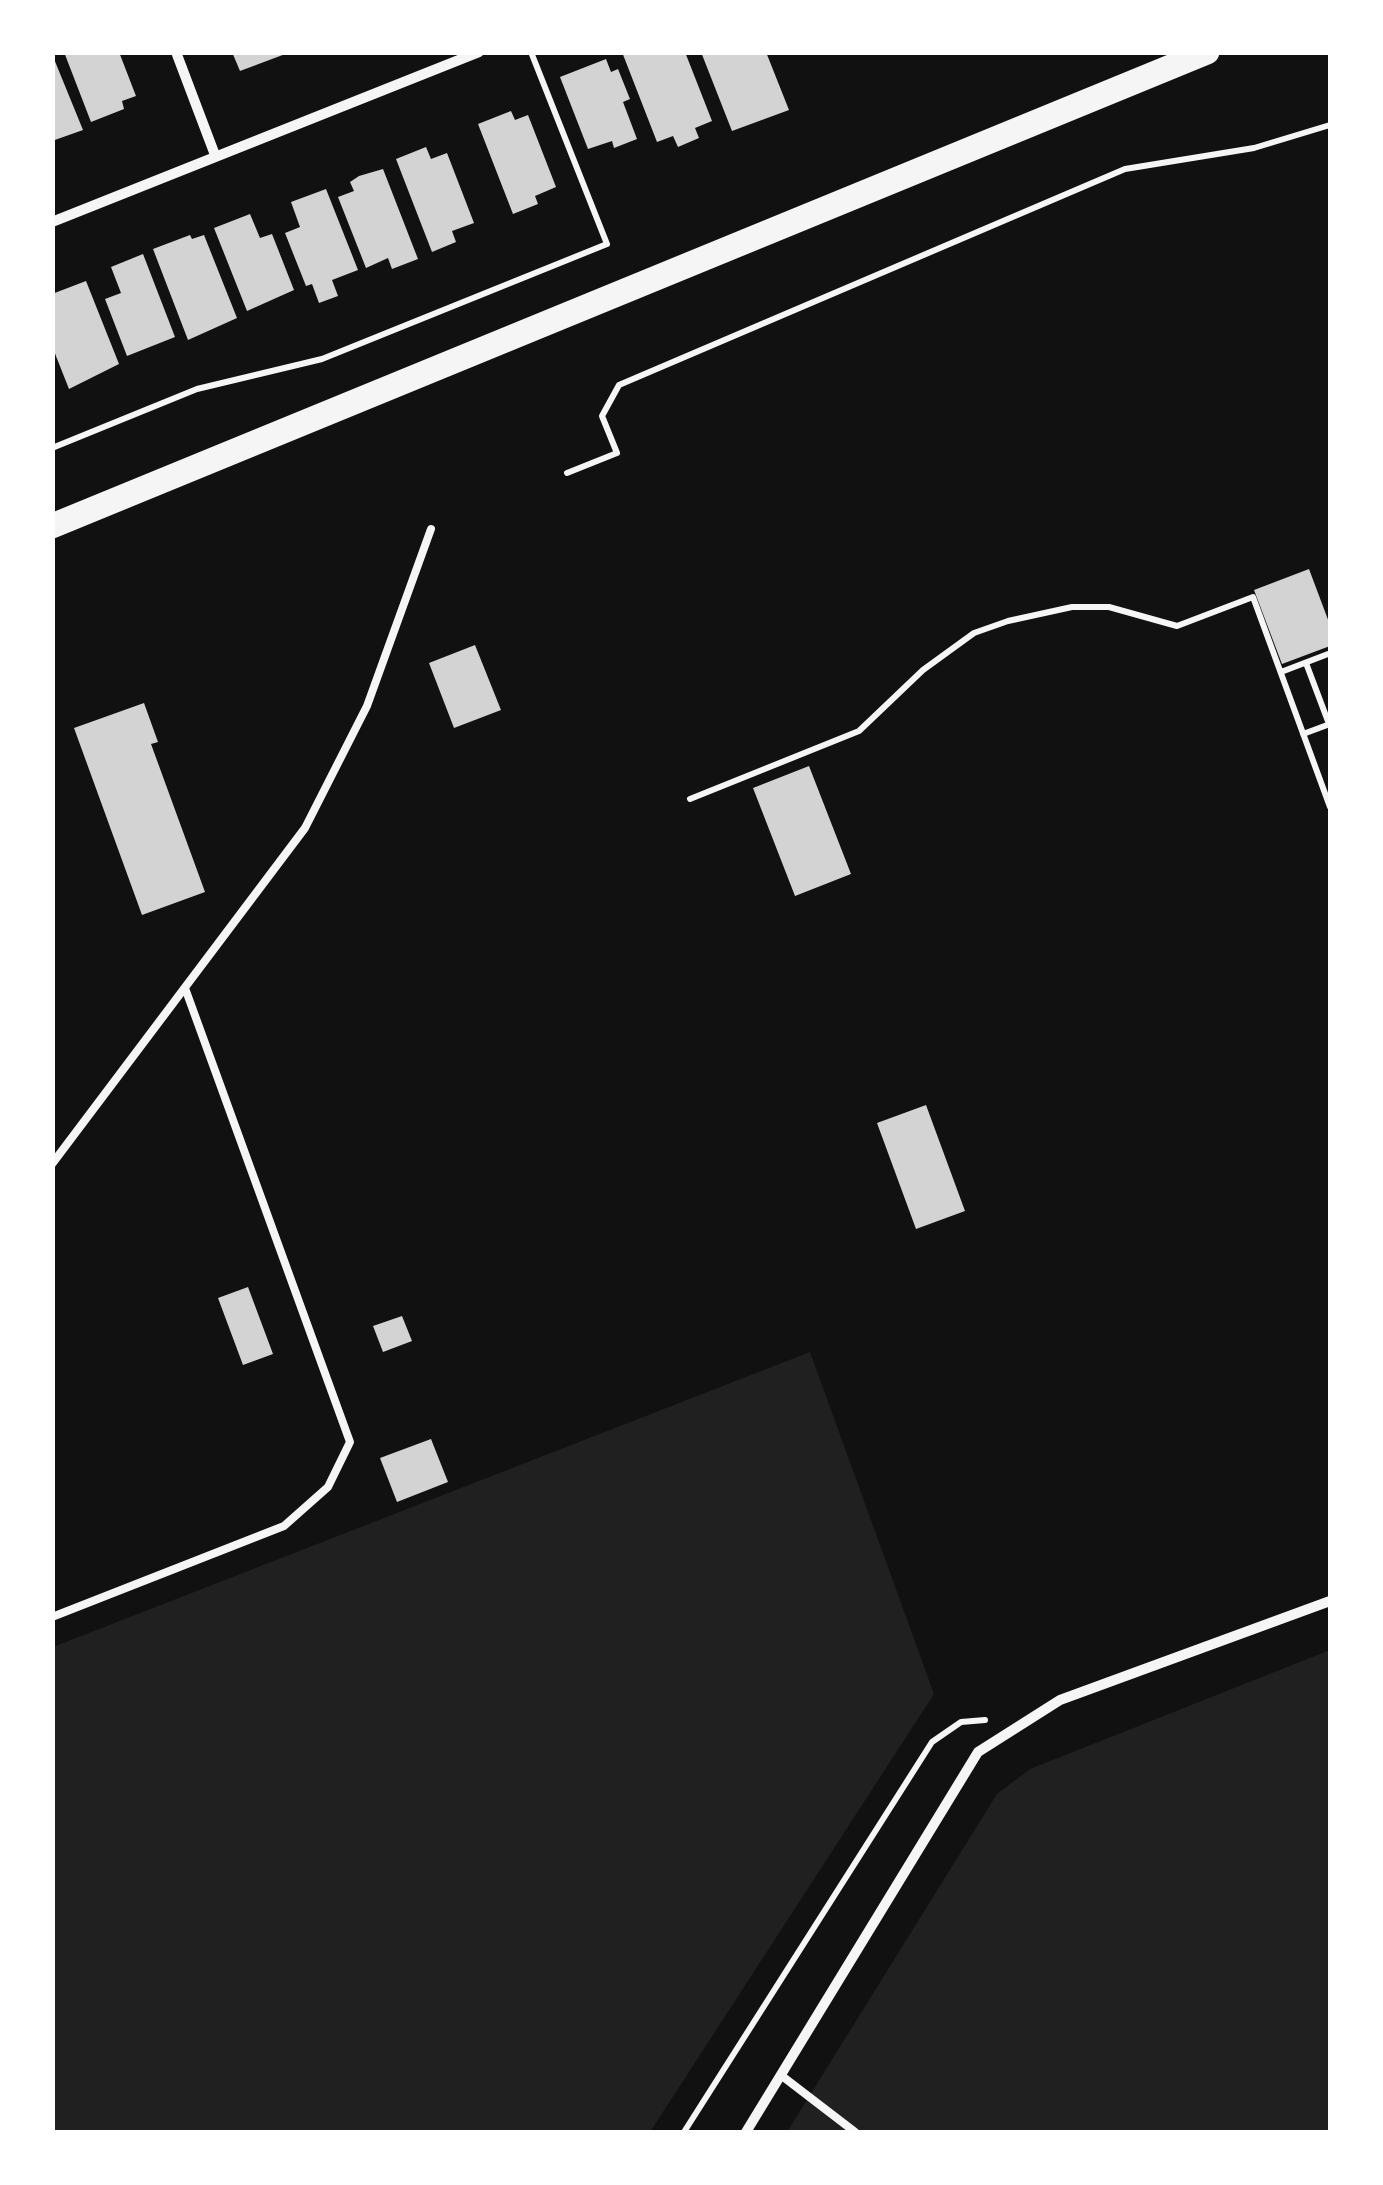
<!DOCTYPE html>
<style>
body{margin:0}
#map{position:relative;width:1383px;height:2185px;overflow:hidden;background:#111;font-family:Arial,sans-serif}
canvas{display:block}
.frame{position:absolute;inset:0;border:55px solid #fff;pointer-events:none}
</style>
<div id="map">
<canvas width="1383" height="2185"></canvas>
<div class="frame"></div>
</div>
<script>
const ctx = document.querySelector('canvas').getContext('2d');
ctx.lineJoin = 'round';
function fill(path, color) {
  ctx.fillStyle = color;
  ctx.fill(path, 'evenodd');
}
function stroke(path, color, width, dash) {
  ctx.strokeStyle = color;
  ctx.lineWidth = width;
  ctx.lineCap = dash ? 'butt' : 'round';
  ctx.setLineDash(dash || []);
  ctx.stroke(path);
}
const green = new Path2D(`
 M810 1352 934 1694 650 2132H53V1647Z
 M1330 1650V2132H787L997 1794 1030 1769Z`);
const building = new Path2D(`
 M64 52H119L136 96 122 101 124 109 91 122Z
 M232 52H288V53L240 71Z
 M622 52H685L712 121 695 128 699 138 678 147 673 136 657 142Z
 M701 52H766L789 110 732 131Z
 M52 54 83 130 52 141Z
 M606 59 611 72 618 69 630 99 623 102 637 139 614 148 612 141 588 149 560 77Z
 M511 111 515 120 528 115 556 187 535 196 538 204 513 214 478 124Z
 M426 147 431 159 447 153 474 223 452 231 456 242 432 252 396 159Z
 M383 169 418 259 392 269 388 258 366 268 338 197 354 191 350 182 359 176Z
 M326 189 358 270 332 280 338 296 319 303 312 284 306 286 285 233 300 227 291 202Z
 M250 214 260 238 272 234 294 290 247 311 214 228Z
 M190 235 192 239 204 235 237 318 188 340 153 249Z
 M143 254 175 337 127 356 105 299 121 293 111 267Z
 M86 281 119 364 69 389 52 346V294Z
 M1309 569 1330 625V646L1282 664 1254 590Z
 M475 645 501 710 454 728 429 663Z
 M144 703 158 742 151 744 205 892 142 915 74 728Z
 M809 766 851 874 795 896 753 788Z
 M926 1105 965 1211 916 1229 877 1123Z
 M248 1287 273 1354 243 1365 218 1298Z
 M402 1316 412 1341 383 1352 373 1326Z
 M431 1439 448 1482 397 1502 380 1458Z`);
const path = new Path2D(`
 M52 448 197 389 322 359 607 244 531 52
 M567 473 617 453 602 416 619 385 1125 169 1254 148 1330 125
 M1306 663 1329 724
 M1281 672 1328 654
 M1303 734 1330 724
 M690 799 859 731 923 670 974 633 1008 621 1072 607H1109L1177 626 1253 597 1330 807
 M684 2132 932 1742 961 1722 985 1720`);
const service = new Path2D(`
 M52 1164 305 828 367 706 431 529
 M52 1617 284 1526 328 1487 350 1442 185 988
 M782 2076 855 2132`);
const minor = new Path2D(`
 M176 52 215 155
 M52 222 479 52
 M746 2132 978 1752 1060 1700 1330 1601`);
const primary = new Path2D(`
 M52 526 1207 52`);
fill(green, '#202020');
fill(building, '#d3d3d3');
stroke(path, '#f5f5f5', 6);
stroke(service, '#f5f5f5', 8);
stroke(minor, '#f5f5f5', 10);
stroke(primary, '#f5f5f5', 25);
</script>
